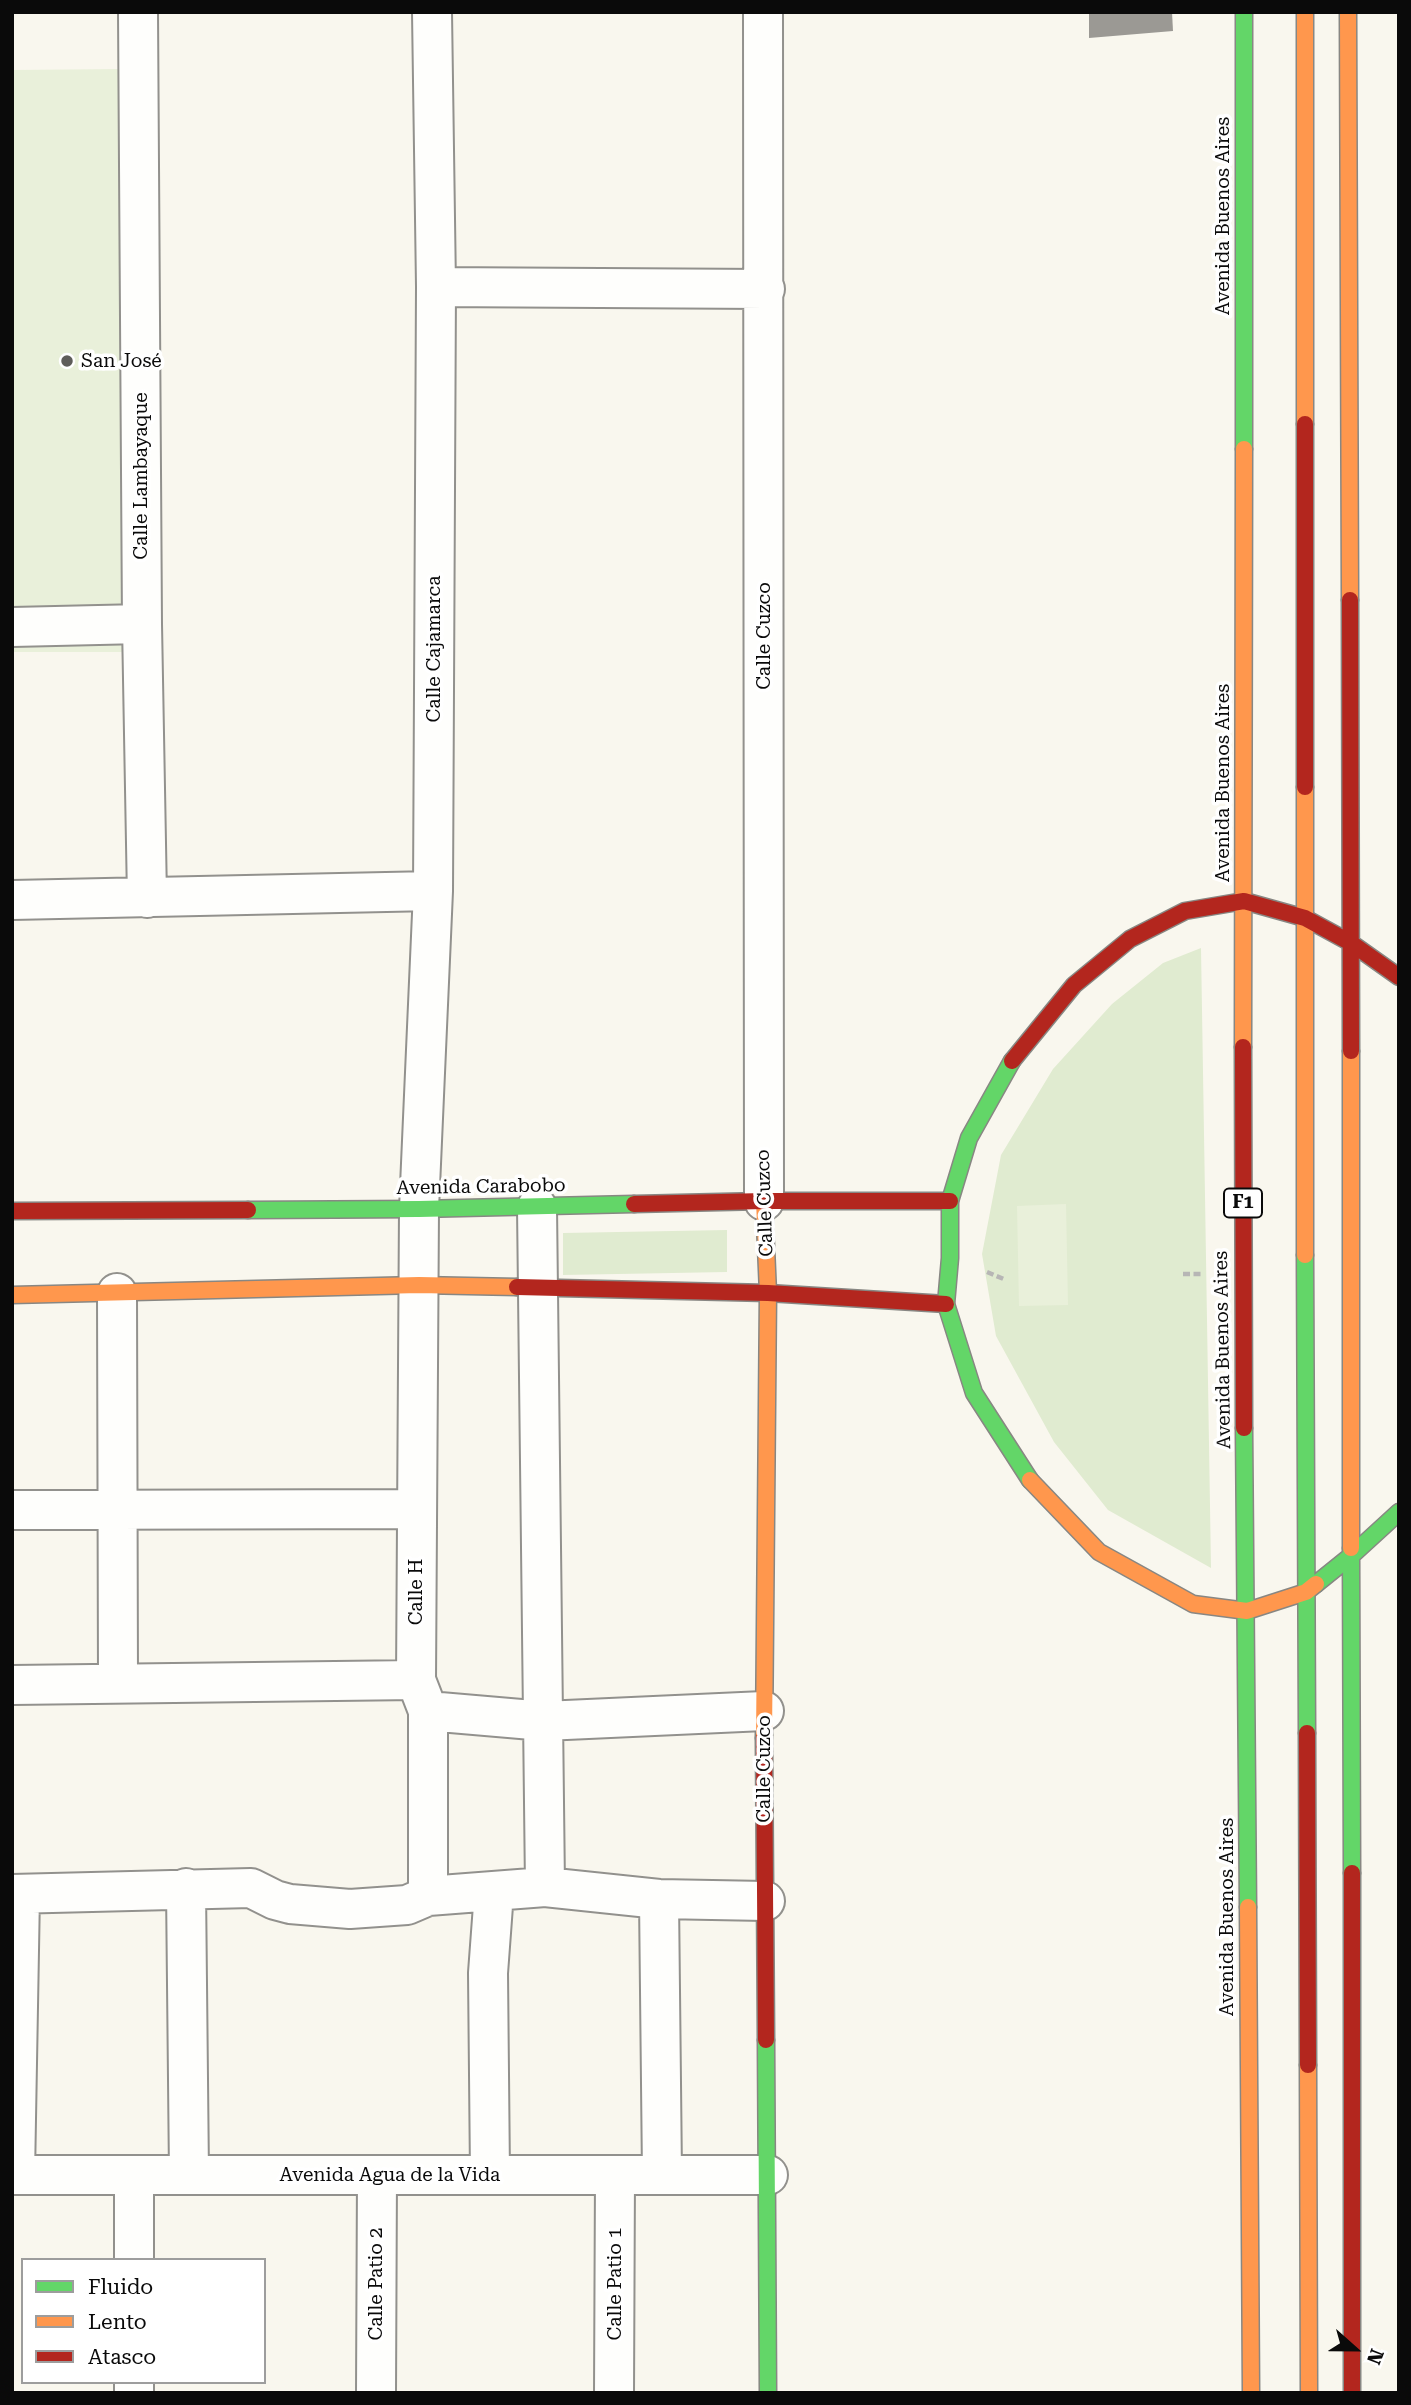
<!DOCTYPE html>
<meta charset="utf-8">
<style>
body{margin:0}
#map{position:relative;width:1411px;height:2405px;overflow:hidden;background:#f9f7ee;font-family:"Roboto Serif",serif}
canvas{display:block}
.frame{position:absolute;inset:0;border:14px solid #0a0a0a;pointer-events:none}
.legend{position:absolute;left:21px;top:2258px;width:245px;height:126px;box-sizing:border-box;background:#fff;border:2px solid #9d9d9d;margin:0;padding:9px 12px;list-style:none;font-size:21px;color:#0a0a0a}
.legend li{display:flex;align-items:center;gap:14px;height:35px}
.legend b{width:35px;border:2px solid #9d9d9d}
.north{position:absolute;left:1320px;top:2314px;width:70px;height:70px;-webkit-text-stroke:5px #fff;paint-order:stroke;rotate:111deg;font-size:19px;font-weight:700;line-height:28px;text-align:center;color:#0a0a0a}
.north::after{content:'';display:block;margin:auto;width:24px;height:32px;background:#0a0a0a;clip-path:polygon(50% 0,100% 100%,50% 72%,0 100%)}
</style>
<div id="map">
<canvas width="1411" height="2405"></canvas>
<div class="frame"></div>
<ul class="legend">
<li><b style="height:9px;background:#63d668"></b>Fluido</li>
<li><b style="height:9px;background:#ff974d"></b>Lento</li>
<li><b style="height:9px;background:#b3261e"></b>Atasco</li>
</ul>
<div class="north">N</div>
</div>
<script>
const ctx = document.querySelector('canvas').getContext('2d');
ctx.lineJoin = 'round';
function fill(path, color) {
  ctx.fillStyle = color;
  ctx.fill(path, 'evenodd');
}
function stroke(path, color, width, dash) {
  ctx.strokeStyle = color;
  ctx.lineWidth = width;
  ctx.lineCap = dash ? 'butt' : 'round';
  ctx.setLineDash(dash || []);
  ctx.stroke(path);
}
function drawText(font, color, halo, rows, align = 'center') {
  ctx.font = font + ' "Roboto Serif",serif';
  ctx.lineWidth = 7;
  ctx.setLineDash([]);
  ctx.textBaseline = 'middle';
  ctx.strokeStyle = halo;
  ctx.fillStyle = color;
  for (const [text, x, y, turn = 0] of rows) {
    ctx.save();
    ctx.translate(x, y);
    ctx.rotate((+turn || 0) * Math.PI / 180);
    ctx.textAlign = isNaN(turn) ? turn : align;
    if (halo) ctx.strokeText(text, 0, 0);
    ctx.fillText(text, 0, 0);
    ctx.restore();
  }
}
const green = new Path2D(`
 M1201 948 1211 1568 1108 1510 1054 1442 996 1336 982 1254 1001 1155 1053 1069 1112 1004 1163 963Z
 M727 1230V1272L563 1275V1233Z`);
const pitch = new Path2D(`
 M122 69V652H12V70Z
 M1066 1204 1068 1305 1019 1306 1017 1206Z`);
const building = new Path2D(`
 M1089 12H1172L1173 31 1089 38Z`);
const path = new Path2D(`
 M987 1272 1006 1280
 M1183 1274H1204`);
const street = new Path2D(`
 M138 12 142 624 147 898
 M763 12 764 1201
 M436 287 765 289
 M12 627 142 624
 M12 900 433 891
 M537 1207 545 1887
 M117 1293 118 1683
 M12 1510 417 1509
 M12 1685 416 1680
 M428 1711 544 1721 764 1711
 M186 1888 189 2175
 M12 1894 251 1888 275 1900 290 1904 350 1909 407 1905 428 1896 545 1887 659 1899 765 1901
 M428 1896V1711L416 1680 419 1209 433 891 436 287 432 12
 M659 1899 662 2175
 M12 2175H768
 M15 2175 20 1894
 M490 2175 488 1973 494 1892
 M134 2260V2175
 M134 2393V2382
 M376 2393 377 2175
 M614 2393 615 2175`);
const fast = new Path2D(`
 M1244 449V12
 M1012 1061 969 1138 950 1201V1258L946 1304 974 1393 1030 1480
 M248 1210 419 1209 634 1204
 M1305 1255 1307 1733
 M1244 1428 1248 1907
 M1351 1548 1352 1873
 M1316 1584 1352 1555 1399 1512
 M766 2040 768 2393`);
const slow = new Path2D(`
 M1305 12V424
 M1348 12 1350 600
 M1305 787V1255
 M1243 1047 1244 449
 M1351 1051V1548
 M764 1201 768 1293 764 1738
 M12 1295 419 1285 517 1287
 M1030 1480 1099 1552 1193 1604 1247 1611 1306 1592 1316 1584
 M1248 1907 1251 2393
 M1308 2065 1309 2393`);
const jam = new Path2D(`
 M1305 424V787
 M1350 600 1351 1051
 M1243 1047 1244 1428
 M1012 1061 1074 985 1130 939 1185 911 1244 901 1305 918 1351 943 1399 977
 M634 1204 764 1201H950
 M12 1211 248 1210
 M517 1287 768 1293 946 1304
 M1307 1733 1308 2065
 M764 1738 766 2040
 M1352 1873V2393`);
const markers = [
 [67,361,7,"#5e5d5a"]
];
const shields = [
 [1243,1203,38]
];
const shieldNames = [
 ["F1",1243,1203]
];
const streetNames = [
 ["Avenida Buenos Aires",1223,216,-90],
 ["Calle Lambayaque",141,476,-90],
 ["Calle Cuzco",764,636,-90],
 ["Calle Cajamarca",434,649,-90],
 ["Avenida Buenos Aires",1223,783,-90],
 ["Avenida Carabobo",481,1187,-1],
 ["Calle Cuzco",765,1203,-92],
 ["Avenida Buenos Aires",1223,1350,-91],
 ["Calle H",416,1592,-90],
 ["Calle Cuzco",764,1769,-90],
 ["Avenida Buenos Aires",1227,1917,-90],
 ["Avenida Agua de la Vida",390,2175],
 ["Calle Patio 2",376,2284,-90],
 ["Calle Patio 1",615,2284,-90]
];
const poiNames = [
 ["San José",81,361]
];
fill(green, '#e0ebd0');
fill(pitch, '#e9f0da');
fill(building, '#9b9994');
stroke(street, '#92918d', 42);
stroke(fast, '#888783', 19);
stroke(slow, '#888783', 19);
stroke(jam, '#888783', 19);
stroke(path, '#b7b6b5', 4.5, [7, 3.5]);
stroke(street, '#fefefc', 38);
stroke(fast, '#63d668', 16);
stroke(slow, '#ff974d', 16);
stroke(jam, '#b3261e', 16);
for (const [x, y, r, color] of markers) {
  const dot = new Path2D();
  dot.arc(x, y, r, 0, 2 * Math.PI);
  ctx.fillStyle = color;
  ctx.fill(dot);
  stroke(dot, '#fff', 2.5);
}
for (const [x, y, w] of shields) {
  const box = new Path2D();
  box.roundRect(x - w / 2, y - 14.5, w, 29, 5);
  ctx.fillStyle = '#fff';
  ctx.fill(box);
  stroke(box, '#0a0a0a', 2);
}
drawText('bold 18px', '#0a0a0a', null, shieldNames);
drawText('19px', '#0a0a0a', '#fff', streetNames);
drawText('19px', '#0a0a0a', '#fff', poiNames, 'left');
</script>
